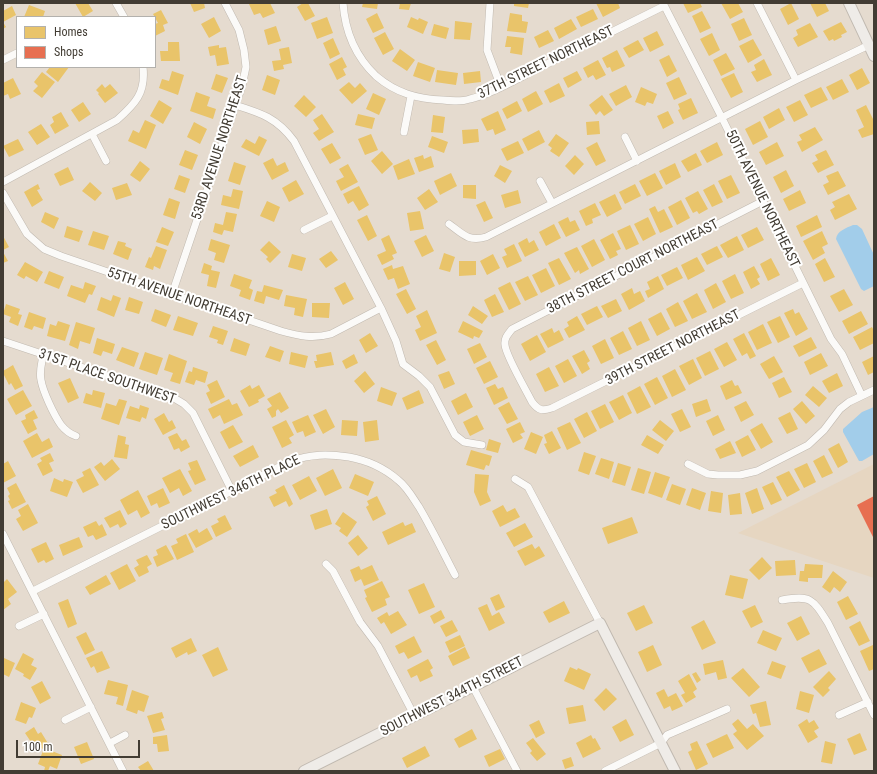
<!DOCTYPE html>
<style>
body{margin:0}
#map{position:relative;width:877px;height:774px;overflow:hidden;background:#e5dbcf;font-family:"Roboto Condensed",sans-serif}
canvas{display:block}
.frame{position:absolute;inset:0;border:4px solid #423c33;pointer-events:none}
.legend{position:absolute;left:16px;top:16px;width:140px;height:52px;box-sizing:border-box;background:#fff;border:1px solid #b3b1ad;margin:0;padding:5px 7px;list-style:none;font-size:12px;color:#423c33}
.legend li{display:flex;align-items:center;gap:8px;height:20px}
.legend b{width:20px;border:1px solid #b3b1ad}
.scale{position:absolute;left:16px;top:740px;width:124px;height:18px;box-sizing:border-box;border:2px solid #423c33;border-top:0;padding-left:5px;font-size:12px;line-height:14px;white-space:nowrap;color:#423c33;-webkit-text-stroke:3px #fff;paint-order:stroke}
</style>
<div id="map">
<canvas width="877" height="774"></canvas>
<div class="frame"></div>
<ul class="legend">
<li><b style="height:11px;background:#e9c46a"></b>Homes</li>
<li><b style="height:11px;background:#e76f51"></b>Shops</li>
</ul>
<div class="scale">100 m</div>
</div>
<script>
const ctx = document.querySelector('canvas').getContext('2d');
ctx.lineJoin = 'round';
function fill(path, color) {
  ctx.fillStyle = color;
  ctx.fill(path, 'evenodd');
}
function stroke(path, color, width, dash) {
  ctx.strokeStyle = color;
  ctx.lineWidth = width;
  ctx.lineCap = dash ? 'butt' : 'round';
  ctx.setLineDash(dash || []);
  ctx.stroke(path);
}
function drawText(font, color, halo, rows, align = 'center') {
  ctx.font = font + ' "Roboto Condensed",sans-serif';
  ctx.lineWidth = 4;
  ctx.setLineDash([]);
  ctx.textBaseline = 'middle';
  ctx.strokeStyle = halo;
  ctx.fillStyle = color;
  for (const [text, x, y, turn = 0] of rows) {
    ctx.save();
    ctx.translate(x, y);
    ctx.rotate((+turn || 0) * Math.PI / 180);
    ctx.textAlign = isNaN(turn) ? turn : align;
    if (halo) ctx.strokeText(text, 0, 0);
    ctx.fillText(text, 0, 0);
    ctx.restore();
  }
}
const built = new Path2D(`
 M874 464V578L738 533Z`);
const water = new Path2D(`
 M853 225H857L862 229 874 255V286L864 291 861 289 836 239C837 231 846 228 853 225Z
 M874 407V454L862 461H859L843 432V429L862 412Z`);
const homes = new Path2D(`
 M75 3H88L93 11 83 17Z
 M190 3H204L205 8 194 12Z
 M251 3H270L275 13 263 18 260 13 254 15 249 4Z
 M303 3H308L315 16 305 21 297 7Z
 M363 3H378L377 9 362 7Z
 M400 3H411L409 10 399 9Z
 M514 3H529L528 8 514 6Z
 M596 3H618L620 8 603 17Z
 M683 3H700L702 7 688 13Z
 M721 3H738L743 12 730 19Z
 M791 3 799 19 788 25 780 9Z
 M810 3H825L829 11 817 17Z
 M29 5 45 11 43 17H24Z
 M12 6 16 15 3 22 6 27 3 29V11Z
 M593 9 598 19 581 27 576 17Z
 M161 10 168 23 163 25 165 31 155 36V24L158 23 153 14Z
 M702 11 711 28 700 33 692 16Z
 M377 13 384 28 373 33 366 19Z
 M510 13 522 15V21L528 22 526 33 507 31Z
 M214 17 221 31 209 38 201 24Z
 M327 17 333 33 317 39 311 23Z
 M411 17 418 20 419 18 428 22 423 34 407 27Z
 M744 18 752 35 739 41 731 24Z
 M571 19 577 29 559 39 554 28Z
 M455 21 472 23 470 40 454 39Z
 M841 22 847 32 841 35 842 37 834 41 833 39 829 41 823 31Z
 M810 23 818 37 798 47 793 38 798 35 796 30Z
 M434 24 449 28 446 39 431 35Z
 M276 26 281 41 268 45 264 30Z
 M548 30 554 41 539 48 534 37Z
 M657 31 664 45 650 52 643 38Z
 M385 32 394 49 383 55 374 38Z
 M712 33 720 50 709 56 700 39Z
 M507 36 524 38 522 55 510 53 511 47H505Z
 M333 38 340 54 330 59 323 43Z
 M753 39 762 55 748 63 739 46Z
 M638 40 644 50 629 58 623 48Z
 M168 42H179L180 61H161L160 51H168Z
 M219 45V48L226 47 229 64 217 66 215 55 210 56 208 47Z
 M289 47 292 63 283 65 284 69 274 71 272 61 281 60 279 49Z
 M400 49 415 60 407 71 392 61Z
 M617 50 625 66 612 72 610 67 607 68 602 58Z
 M726 53 735 69 721 76 713 60Z
 M669 55 677 71 667 77 659 60Z
 M342 57 347 67 343 69 346 75 337 80 329 64Z
 M764 59 772 75 757 82 751 72 756 70 754 65Z
 M598 60 606 75 596 80 593 75 588 78 583 68Z
 M418 62 435 68 430 82 413 76Z
 M50 67H69L58 82 46 72Z
 M862 68 870 83 857 90 849 75Z
 M437 70 458 73 456 85 435 82Z
 M172 71 184 75 178 95 159 88 162 79 169 81Z
 M480 71 481 82 464 84 463 73Z
 M577 71 582 80 568 88 563 78Z
 M42 72 55 82 42 98 33 91 38 86 34 82Z
 M734 73 743 92 731 98 721 79Z
 M216 74 228 78 222 93 211 89Z
 M267 75 280 80 275 95 262 90Z
 M679 77 687 94 674 100 666 83Z
 M13 78 21 94 10 99 8 94 3 96V83Z
 M842 79 849 92 833 100 826 87Z
 M349 82 355 88 360 83 367 91 352 104 339 90Z
 M559 83 565 96 550 103 544 91Z
 M102 84 105 88 110 84 118 93 105 103 98 94 99 93 96 90Z
 M626 85 632 97 616 106 609 94Z
 M641 87 657 94 653 104 647 102 645 106 635 102Z
 M821 87 828 100 811 108 804 95Z
 M536 91 543 104 528 112 522 99Z
 M196 92 210 97 207 106 216 109 213 119 190 111Z
 M373 93 386 99 379 115 366 109Z
 M304 95 316 107 306 117 294 106Z
 M602 95 613 110 604 116 600 111 596 115 589 105Z
 M691 98 698 113 683 120 678 110 680 109 678 104Z
 M159 100 172 108 163 124 150 116Z
 M800 100 808 115 794 122 786 107Z
 M517 101 522 111 507 119 502 109Z
 M83 102 91 114 79 122 71 110Z
 M866 105 874 121V134L862 138 858 130 864 127 856 110Z
 M779 108 785 120 769 129 763 117Z
 M498 111 506 130 495 135 493 129 487 131 481 119Z
 M668 111 674 123 663 129 657 116Z
 M61 112 69 126 55 134 50 125 54 122 52 117Z
 M322 114 334 132 319 141 313 133 319 129 313 120Z
 M358 114 375 118 372 129 355 125Z
 M433 115 445 117 443 133 431 132Z
 M145 120 156 125 146 149 128 141 133 130 139 133Z
 M599 121 600 134 587 135 586 122Z
 M760 121 768 137 753 145 745 129Z
 M194 122 207 129 200 144 187 137Z
 M41 124 50 137 37 145 28 132Z
 M815 127 823 140 802 152 797 142 802 140 799 135Z
 M478 129 479 142 463 144 462 130Z
 M539 130 545 142 528 151 522 139Z
 M371 134 378 150 365 155 358 139Z
 M556 134 569 143 559 157 550 151 552 148 548 145Z
 M259 136 267 140 259 156 241 147 246 139 255 144Z
 M432 136 448 142 444 153 428 147Z
 M18 139 24 150 9 157 3 146Z
 M518 141 524 153 507 161 501 149Z
 M597 142 606 161 596 166 586 148Z
 M717 142 723 155 707 163 700 151Z
 M777 142 784 156 766 165 759 152Z
 M332 143 341 158 330 164 321 149Z
 M185 150 198 155 192 170 179 165Z
 M826 150 834 165 818 173 812 163 818 160 815 155Z
 M382 151 393 164 382 174 371 161Z
 M696 153 702 165 688 172 681 161Z
 M423 155 424 159 431 156 434 167 419 172 414 158Z
 M575 155 584 164 574 175 565 166Z
 M273 158 277 166 285 162 289 171 272 180 263 163Z
 M409 159 415 174 398 180 393 166Z
 M140 161 150 169 140 182 130 175Z
 M234 162 246 166 240 185 228 181Z
 M675 163 681 177 666 185 659 171Z
 M348 164 358 182 341 191 336 181 344 177 339 169Z
 M500 165 512 171 505 183 494 176Z
 M68 167 74 180 60 186 54 174Z
 M786 170 794 186 781 193 773 177Z
 M838 171 846 186 828 195 823 185 829 182 826 176Z
 M451 173 457 186 440 195 434 181Z
 M655 173 663 188 647 196 639 181Z
 M179 175 190 179 185 193 174 189Z
 M731 175 740 193 727 199 718 181Z
 M296 180 304 194 289 202 282 188Z
 M90 182 102 193 95 201 82 191Z
 M127 183 132 195 116 200 112 188Z
 M38 184 40 189 37 190 43 200 32 207 24 192Z
 M635 184 641 196 625 204 619 192Z
 M714 184 723 202 712 207 703 190Z
 M463 185H476V199L463 198Z
 M359 186 369 205 359 211 353 201 348 204 343 194Z
 M233 189 243 191 239 209 221 205 223 195 231 197Z
 M429 189 438 202 425 210 417 198Z
 M518 190 521 203 505 208 501 195Z
 M800 190 806 203 789 211 783 199Z
 M698 191 708 209 699 214 697 211 693 213 685 198Z
 M615 194 622 209 607 217 599 202Z
 M849 194 857 209 835 220 830 210 835 207 832 202Z
 M169 198 180 202 175 219 163 215Z
 M681 200 690 218 677 225 668 207Z
 M267 201 280 207 274 222 260 216Z
 M485 201 493 218 484 222 476 205Z
 M595 203 601 215 592 219 593 223 586 226 579 211Z
 M655 206 658 212 664 209 673 227 660 233 649 209Z
 M420 211 424 229 410 231 407 213Z
 M45 212 59 218 54 229 41 222Z
 M226 212 237 214 233 232 224 230 222 235 213 232 215 223 223 225Z
 M367 215 377 236 368 241 357 220Z
 M817 215 822 227 801 237 796 226Z
 M568 217 570 222 575 220 580 230 566 237 558 222Z
 M648 217 656 234 643 241 634 224Z
 M554 224 561 238 546 246 539 232Z
 M630 225 639 244 626 250 617 231Z
 M67 226 83 231 79 242 64 237Z
 M162 227 174 232 168 246 156 242Z
 M757 227 764 240 748 248 741 235Z
 M93 231 109 236 104 250 88 245Z
 M822 231 828 244 822 247 825 253 813 260 803 241Z
 M613 233 621 249 616 251 618 255 610 259 600 240Z
 M389 235 397 253 392 255 394 259 382 265 377 255 386 251 381 239Z
 M426 235 434 251 422 257 414 241Z
 M3 236 9 247 3 250Z
 M737 236 744 250 728 258 720 245Z
 M527 238 529 243 534 240 539 250 525 257 518 243Z
 M211 239 230 245 224 263 214 260 216 253 208 250Z
 M594 239 605 260 592 267 581 246Z
 M118 241 126 243 125 246 132 249 128 260 113 254Z
 M269 241 281 252 270 263 266 259 268 257 260 250Z
 M514 244 522 261 507 268 502 257 507 255 504 249Z
 M156 246 167 250 160 269 154 266 153 270 145 267 149 257 151 258Z
 M717 246 723 257 707 265 701 254Z
 M577 247 589 269 580 274 579 270 575 273 564 253Z
 M331 251 338 260 326 268 319 259Z
 M3 252 8 261 3 263Z
 M444 253 455 257 450 272 439 269Z
 M292 254 306 258 302 271 288 267Z
 M493 254 500 268 487 275 480 261Z
 M697 257 705 271 688 280 681 265Z
 M559 258 571 279 559 285 548 263Z
 M771 258 780 275 768 281 760 264Z
 M825 258 835 277 824 282 815 264Z
 M459 261H476V275L459 276Z
 M25 262 43 272 37 282 26 276 24 279 17 275Z
 M204 263 212 266 211 270 220 272 216 288 207 286 209 275 201 273Z
 M392 265 393 269 403 266 410 284 398 289 394 278 388 280 383 269Z
 M754 266 760 277 757 279 760 284 751 289 743 272Z
 M677 267 683 278 667 286 661 275Z
 M546 268 555 286 541 293 532 275Z
 M49 271 64 277 59 289 44 283Z
 M234 274 252 280 249 288 253 290 250 300 239 296 241 290 230 286Z
 M735 274 744 293 731 299 722 281Z
 M528 276 538 295 525 301 515 282Z
 M658 276 664 289 648 298 645 291 650 289 647 282Z
 M85 282 96 286 92 295 89 294 85 303 67 296 71 285 83 289Z
 M345 282 354 299 343 305 334 288Z
 M510 282 521 304 509 310 498 288Z
 M716 283 726 302 713 309 704 290Z
 M264 285 283 290 279 300 266 296 264 304 254 301 257 291 262 292Z
 M632 288 634 294 640 291 645 301 629 310 621 294Z
 M406 289 416 309 407 314 396 294Z
 M844 289 853 305 839 312 830 296Z
 M697 293 707 312 692 319 683 301Z
 M495 294 504 312 492 317 484 300Z
 M113 295 121 298 114 317 97 310 101 297 111 301Z
 M286 295 307 299 303 317 294 315 295 308 284 306Z
 M129 297 143 302 139 314 125 310Z
 M616 299 622 311 608 318 601 306Z
 M678 302 688 321 675 327 666 309Z
 M312 303H330L329 318 312 317Z
 M6 304 20 309 18 314 22 315 18 326 9 322 11 317 3 314Z
 M473 306 488 316 482 324 468 315Z
 M597 306 603 317 587 325 581 314Z
 M155 309 171 315 166 327 151 321Z
 M793 309 795 314 799 312 808 329 796 336 784 313Z
 M427 310 437 333 420 341 415 330 421 327 416 316Z
 M861 311 868 324 849 334 842 321Z
 M29 312 46 318 43 329 34 326 32 330 24 327Z
 M661 312 670 329 657 336 648 319Z
 M178 316 198 323 193 336 173 330Z
 M577 316 585 330 569 338 564 329 569 326 567 322Z
 M780 316 790 337 778 343 767 322Z
 M58 321 70 325 65 341 47 336 50 324 56 326Z
 M463 321 483 331 479 338 474 336 473 339 458 332Z
 M641 321 650 340 637 346 628 328Z
 M76 322 95 328 90 344 80 341 78 349 69 345Z
 M763 324 772 343 757 350 748 332Z
 M213 326 228 331 223 345 217 343 218 340 209 337Z
 M872 327 874 331V343L860 350 853 337Z
 M552 328 554 333 559 330 564 340 548 348 540 334Z
 M623 331 632 349 619 355 610 338Z
 M370 333 378 346 366 353 359 340Z
 M744 333 756 356 750 359 747 353 742 356 733 339Z
 M537 335 546 352 530 361 521 344Z
 M811 337 817 348 799 357 793 346Z
 M97 338 115 344 112 354 103 351 101 356 93 353Z
 M234 338 250 344 246 356 230 351Z
 M605 339 614 358 601 364 592 346Z
 M436 340 446 360 437 365 426 345Z
 M727 342 737 360 724 367 714 349Z
 M480 343 487 357 474 364 467 349Z
 M270 346 284 351 280 362 265 357Z
 M122 347 139 353 134 367 116 360Z
 M584 350 590 361 587 363 590 369 582 374 572 356Z
 M710 351 719 369 705 376 696 358Z
 M145 352 163 358 157 375 139 369Z
 M291 352 308 356 305 368 289 364Z
 M331 352 334 365 316 368 314 361H317L316 355Z
 M821 353 828 366 810 375 804 362Z
 M169 354 187 361 180 384 170 381 173 373 164 370Z
 M354 354 358 363 346 369 342 361Z
 M774 356 783 372 769 379 760 364Z
 M874 356V372L868 375 862 362Z
 M568 359 577 376 564 383 555 366Z
 M693 359 702 378 689 385 679 366Z
 M490 361 498 377 484 384 476 368Z
 M13 365 23 386 15 390 11 383 9 385 3 373V371Z
 M193 367 208 372 205 383 196 380 194 385 185 382 189 371 192 372Z
 M549 367 559 386 545 392 536 374Z
 M675 369 686 390 672 397 662 376Z
 M365 371 375 384 364 393 354 381Z
 M449 371 455 384 444 389 438 375Z
 M837 373 843 386 829 393 822 381Z
 M657 377 668 398 655 405 644 384Z
 M784 377 792 392 779 398 772 383Z
 M70 378 79 398 68 403 58 383Z
 M217 380 225 397 211 404 206 393 210 391 207 385Z
 M732 380 735 386 738 385 742 393 726 400 720 386Z
 M495 384 498 389 503 387 508 398 494 405 486 388Z
 M250 385 252 389 259 385 265 396 258 400 259 402 249 407 240 391Z
 M640 386 651 407 637 414 627 393Z
 M813 386 827 398 819 407 805 395Z
 M381 387 397 393 392 406 377 401Z
 M23 390 32 406 16 415 7 399Z
 M93 390 105 393 101 408 83 403 86 393 92 395Z
 M419 390 424 403 407 410 402 398Z
 M280 392 289 408 281 413 278 409 276 411V416L272 418 267 409 272 406 267 399Z
 M466 393 473 407 458 415 451 401Z
 M623 395 632 413 619 420 609 402Z
 M119 399 127 401 119 425 101 419 106 403 116 406Z
 M229 399 232 405 237 403 243 415 224 424 220 415 213 419 208 409Z
 M707 399 711 411 696 417 692 404Z
 M746 401 754 415 741 422 734 407Z
 M802 401 815 416 806 424 793 409Z
 M509 402 518 419 507 424 498 408Z
 M605 404 614 422 600 429 591 411Z
 M140 405 149 408 146 419 142 417 140 422 126 418 130 406 139 409Z
 M326 409 335 427 323 434 313 415Z
 M682 409 691 427 680 432 671 414Z
 M34 410 38 418 33 420 37 429 28 434 21 421 26 419 25 415Z
 M587 412 597 431 584 438 574 419Z
 M790 412 798 429 787 434 778 418Z
 M164 413 169 422 172 420 176 428 163 435 154 419Z
 M308 415 316 432 305 437 303 431 297 433 292 422Z
 M477 415 484 429 470 436 463 422Z
 M718 415 725 430 713 436 706 421Z
 M286 420 294 435 289 438 292 443 282 448 272 427Z
 M342 420 358 421 357 436 341 435Z
 M377 420 379 440 365 442 363 422Z
 M660 420 674 431 666 441 652 430Z
 M520 422 525 432 520 434 523 438 513 443 506 429Z
 M570 422 581 443 567 450 557 428Z
 M762 423 773 442 761 449 750 430Z
 M233 425 243 442 229 449 220 432Z
 M552 431 561 448 549 454 544 444 547 443 544 435Z
 M531 432 543 437 536 454 524 449Z
 M37 433 42 442 49 438 53 447 32 458 23 441Z
 M177 433 182 441 186 439 190 447 181 452 179 448 174 450 168 437Z
 M118 435 126 437 125 444 129 445 127 459 114 457Z
 M647 435 664 445 658 454 641 445Z
 M748 435 756 450 742 457 735 442Z
 M489 439 501 443 498 453 486 450Z
 M730 441 736 453 720 459 715 449Z
 M839 443 848 462 838 468 828 449Z
 M253 445 259 457 240 467 233 456Z
 M471 450 492 456 489 466 486 465 484 470 466 465Z
 M584 452 596 456 589 475 578 471Z
 M50 453 54 461 49 463 53 471 43 476 37 464 42 461 40 458Z
 M824 455 833 473 822 478 813 461Z
 M601 458 614 462 609 479 595 474Z
 M112 459 120 469 105 481 94 467 101 462 104 466Z
 M197 460 206 480 195 485 188 471 191 470 188 463Z
 M8 461 16 476 3 483V464Z
 M618 463 631 467 625 486 612 482Z
 M807 463 816 482 804 488 794 469Z
 M90 468 99 485 83 493 76 480 84 476 82 472Z
 M638 468 651 472 644 494 631 490Z
 M180 469 192 491 183 496 179 488 170 493 162 478Z
 M333 469 342 488 325 496 316 478Z
 M789 471 800 490 787 497 776 477Z
 M655 472 670 477 662 498 648 493Z
 M355 474 374 482 368 496 349 488Z
 M475 474 489 475 487 492 491 501 480 506 474 492Z
 M309 476 317 491 300 500 292 485Z
 M54 478 63 482 64 479 73 482 67 497 50 491Z
 M773 482 782 500 771 505 762 487Z
 M16 483 26 502 12 509 8 501 10 500 8 496 10 494 7 488Z
 M672 484 686 489 680 505 666 500Z
 M284 485 293 504 289 507 286 501 274 507 269 497 277 493 275 490Z
 M163 488 170 503 159 508 157 503 151 506 147 496Z
 M692 488 706 493 700 510 686 505Z
 M757 488 764 509 752 514 745 493Z
 M138 490 150 513 141 518 137 510 128 515 120 500Z
 M711 491 723 493 721 513 708 511Z
 M740 493 742 514 730 515 728 495Z
 M377 496 386 514 373 521 366 507 369 505 367 501Z
 M28 504 38 523 23 531 16 519 21 516 18 510Z
 M503 505 507 512 515 508 520 517 500 527 492 511Z
 M327 509 332 524 315 530 310 515Z
 M120 510 127 524 120 528 118 524 110 528 104 518Z
 M343 512 357 522 347 537 339 531 341 528 335 524Z
 M225 515 232 529 216 537 211 526 219 522 217 519Z
 M632 517 638 533 608 544 602 528Z
 M96 521 99 526 102 524 107 535 96 540 93 535 88 537 83 527Z
 M403 522 405 526 412 523 416 532 388 545 382 532Z
 M525 523 533 537 514 547 506 533Z
 M207 528 213 539 196 548 188 534 197 529 199 533Z
 M186 534 194 552 177 560 171 546 178 543 176 539Z
 M358 535 368 548 358 556 348 543Z
 M79 537 83 547 63 556 59 545Z
 M46 542 54 559 46 563 44 560 38 563 31 549Z
 M532 544 535 549 539 546 545 556 525 566 517 551Z
 M166 545 174 559 157 567 153 557 158 555 156 550Z
 M147 555 152 564 147 567 149 572 139 577 134 568 139 565 136 560Z
 M762 557 772 568 759 580 749 570Z
 M795 560 796 575 776 576 775 561Z
 M127 564 136 581 119 590 110 573Z
 M805 564 823 565 822 578H808V582L799 581 800 571H804Z
 M372 565 379 580 364 586 361 579 355 582 350 570 359 566 361 570Z
 M833 571 847 582 840 592 834 587 830 593 822 587Z
 M106 575 111 584 90 595 85 587Z
 M730 575 748 579 743 599 725 595Z
 M7 579 17 592 8 599 11 604 3 610V583Z
 M382 581 390 597 385 599 387 605 372 612 365 598 367 597 364 590Z
 M424 583 435 607 419 614 408 590Z
 M499 594 505 607 496 611 490 598Z
 M848 596 858 614 846 620 837 602Z
 M68 599 77 624 68 628 58 603Z
 M564 601 570 613 549 623 543 612Z
 M487 604 492 616 499 612 505 623 489 631 478 608Z
 M644 605 653 623 636 631 627 613Z
 M755 605 763 622 751 628 742 611Z
 M441 610 445 618 434 624 430 616Z
 M398 611 407 625 391 634 384 622 381 624 377 618 387 612 389 616Z
 M801 616 810 634 797 641 787 623Z
 M452 620 458 631 446 637 440 626Z
 M704 620 716 643 702 650 691 627Z
 M860 621 870 641 859 646 849 627Z
 M763 630 782 638 776 651 757 643Z
 M86 632 95 650 85 655 76 637Z
 M460 635 465 646 450 653 445 642Z
 M414 636 422 652 408 659 404 652 399 654 395 646Z
 M191 638 197 651 188 655 187 652 176 658 171 648Z
 M653 645 662 665 647 672 638 652Z
 M873 645 874 669 869 671 860 651Z
 M218 647 228 670 213 677 202 655Z
 M465 647 470 658 453 666 448 656Z
 M819 649 827 664 809 673 801 658Z
 M102 651 110 668 97 673 94 666 91 668 86 658Z
 M23 653 34 659 31 665 37 668 30 680 23 676 24 674 15 669Z
 M4 658 15 663 9 677 3 674Z
 M428 659 433 668 430 670 433 676 420 682 417 675 411 678 407 670Z
 M723 660 727 678 718 680 716 672 705 675 703 664Z
 M772 661 786 666 781 679 767 674Z
 M570 667 577 670 578 668 591 674 584 690 564 681Z
 M743 668 760 687 749 697 731 678Z
 M829 671 836 679 828 688 830 690 823 697 813 687Z
 M696 672 701 680 697 683 692 674Z
 M689 674 697 689 693 692 696 697 686 703 681 695 685 693 678 681Z
 M108 680 128 685 123 706 116 704 118 697 104 694Z
 M42 681 51 698 40 704 31 687Z
 M606 688 617 699 604 711 594 700Z
 M664 689 668 697 676 693 683 706 672 711 670 706 664 709 656 693Z
 M132 690 149 696 144 712 138 710 137 714 126 710Z
 M800 691 814 695 809 713 796 709Z
 M766 701 771 725 760 727 756 713 753 714 750 705Z
 M21 702 36 708 32 718 29 717 26 724 15 720Z
 M583 705 586 721 569 724 566 708Z
 M162 712 164 718 161 719 165 730 153 733 147 716Z
 M626 719 634 735 620 742 612 727Z
 M738 719 747 729 753 724 764 736 747 750 733 734 737 731 732 724Z
 M807 719 809 723 814 720 819 728 814 731 818 737 808 743 798 725Z
 M539 720 545 733 536 738 529 725Z
 M34 727 38 734 41 732 49 745 42 749 40 745 35 748 25 733Z
 M472 729 477 739 459 748 454 739Z
 M860 733 867 750 854 755 847 739Z
 M727 734 734 748 713 758 706 744Z
 M167 735 169 751 158 752 157 744H153V737Z
 M591 735 593 739 595 738 601 749 583 758 576 743Z
 M533 738 546 754 537 761 530 753 532 751 526 743Z
 M697 741 708 764 696 770 688 752 692 750 690 744Z
 M825 741 836 744 832 764 821 762Z
 M87 742 94 759 81 764 74 747Z
 M425 746 430 756 407 768 402 758Z
 M44 748 62 755 57 769 50 766 48 771H44L45 767 38 764Z
 M500 749 505 759 489 767 484 756Z
 M571 757 574 766 565 769 562 760Z
 M148 761 154 771H141L138 767Z`);
const shops = new Path2D(`
 M874 496V539L857 505Z`);
const street = new Path2D(`
 M116 3 124 17
 M343 3C345 31 356 57 376 76 396 93 417 99 443 100 452 101 461 102 470 99 492 94 519 78 539 68 581 47 623 26 664 6
 M490 3 487 50 501 87
 M663 3 722 118 831 339 842 354 861 394
 M757 3 796 80
 M3 60 17 53
 M235 105C261 113 277 118 294 141L381 308 396 341 403 364 419 376 430 387 455 435 464 442 482 445
 M404 132 411 96
 M92 134 106 161
 M625 137 637 161
 M540 181 552 203
 M3 182 117 120C135 104 146 93 143 67
 M3 193 27 234 44 249 61 256 281 331C299 336 313 339 331 334L381 308
 M763 201 512 329C508 334 504 338 505 345 506 356 526 390 532 402 539 411 542 411 552 408L803 283
 M449 224C463 234 468 242 486 237L796 80 869 45
 M304 230 332 216
 M172 294 242 86 246 67 244 50 239 30 225 3
 M3 341 174 398 184 404 193 413 232 491
 M43 355C42 363 39 371 41 380 43 392 54 415 61 425 65 430 70 434 76 436
 M688 464 708 474 718 475H740L757 471 808 445 824 430 840 409 849 402 874 390
 M515 479 528 487 600 623
 M3 534 123 771
 M326 564 333 571 360 622 378 646 415 717
 M33 591 291 461C311 454 328 454 349 457 366 460 384 468 398 480 407 487 413 498 419 507 432 529 443 552 455 575
 M782 600C811 595 813 599 828 623L874 715
 M19 626 44 614
 M473 687 517 771
 M839 715 868 702
 M65 720 91 707
 M110 743 125 735
 M605 771 661 743 667 735 727 709`);
const secondary = new Path2D(`
 M849 3 874 56
 M304 771 600 623 675 771`);
const streetNames = [
 ["37TH STREET NORTHEAST",546,63,-26],
 ["53RD AVENUE NORTHEAST",220,148,-72],
 ["50TH AVENUE NORTHEAST",762,199,64],
 ["38TH STREET COURT NORTHEAST",633,267,-27],
 ["55TH AVENUE NORTHEAST",179,297,19],
 ["39TH STREET NORTHEAST",673,348,-27],
 ["31ST PLACE SOUTHWEST",107,377,19],
 ["SOUTHWEST 346TH PLACE",231,493,-26],
 ["SOUTHWEST 344TH STREET",452,697,-27]
];
fill(built, '#e6d6c1');
fill(water, '#a2cdea');
fill(homes, '#e9c46a');
fill(shops, '#e76f51');
stroke(street, '#c0b9b0', 8);
stroke(secondary, '#c0b9b0', 12);
stroke(street, '#fbfaf8', 7);
stroke(secondary, '#efece8', 10);
drawText('14px', '#423c33', '#fff', streetNames);
</script>
